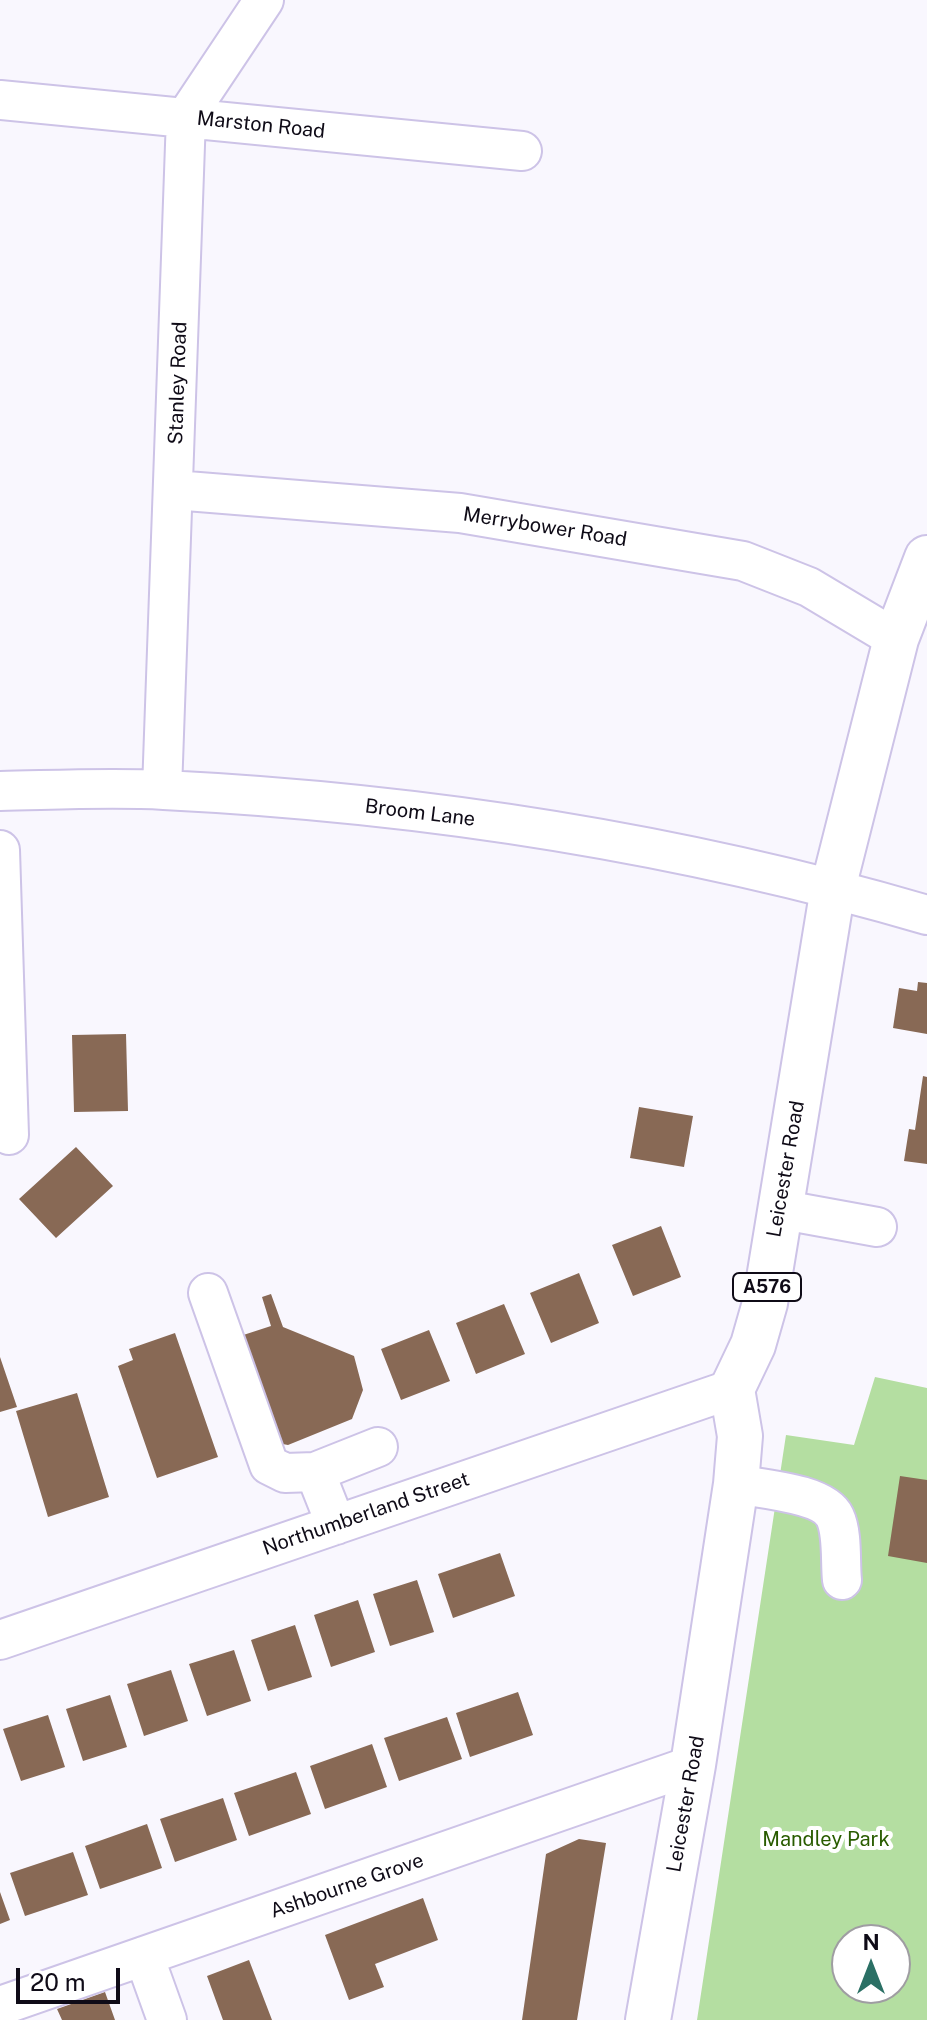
<!DOCTYPE html>
<style>
body{margin:0}
#map{position:relative;width:927px;height:2020px;overflow:hidden;background:#f9f7fe;font-family:"Public Sans",sans-serif}
canvas{display:block}
.north{position:absolute;left:831px;top:1924px;width:80px;height:80px;box-sizing:border-box;background:#fff;border:2px solid #9f9da2;border-radius:50%;rotate:0deg;font-size:22px;font-weight:700;line-height:32px;text-align:center;color:#0f0b17}
.north::after{content:'';display:block;margin:auto;width:28px;height:36px;background:#2b7065;clip-path:polygon(50% 0,100% 100%,50% 72%,0 100%)}
.scale{position:absolute;left:16px;top:1968px;width:104px;height:36px;box-sizing:border-box;border:4px solid #0f0b17;border-top:0;padding-left:10px;font-size:24px;line-height:28px;white-space:nowrap;color:#0f0b17;-webkit-text-stroke:6px #fff;paint-order:stroke}
</style>
<div id="map">
<canvas width="927" height="2020"></canvas>
<div class="north">N</div>
<div class="scale">20 m</div>
</div>
<script>
const ctx = document.querySelector('canvas').getContext('2d');
ctx.lineJoin = 'round';
function fill(path, color) {
  ctx.fillStyle = color;
  ctx.fill(path, 'evenodd');
}
function stroke(path, color, width, dash) {
  ctx.strokeStyle = color;
  ctx.lineWidth = width;
  ctx.lineCap = dash ? 'butt' : 'round';
  ctx.setLineDash(dash || []);
  ctx.stroke(path);
}
function drawText(font, color, halo, rows, align = 'center') {
  ctx.font = font + ' "Public Sans",sans-serif';
  ctx.lineWidth = 8;
  ctx.setLineDash([]);
  ctx.textBaseline = 'middle';
  ctx.strokeStyle = halo;
  ctx.fillStyle = color;
  for (const [text, x, y, turn = 0] of rows) {
    ctx.save();
    ctx.translate(x, y);
    ctx.rotate((+turn || 0) * Math.PI / 180);
    ctx.textAlign = isNaN(turn) ? turn : align;
    if (halo) ctx.strokeText(text, 0, 0);
    ctx.fillText(text, 0, 0);
    ctx.restore();
  }
}
const green = new Path2D(`
 M875 1377 927 1388V2020H697L786 1435 854 1445ZM847 1940H895V1988H847Z`);
const building = new Path2D(`
 M918 982 927 983V1034L893 1028 899 988 917 991Z
 M126 1034 128 1111 74 1112 72 1035Z
 M923 1076 927 1077V1164L904 1161 909 1129 915 1130Z
 M639 1107 693 1116 684 1167 630 1158Z
 M76 1147 113 1186 56 1238 19 1199Z
 M661 1226 681 1277 633 1296 612 1245Z
 M579 1273 599 1323 551 1343 530 1293Z
 M271 1294 283 1327 354 1356 363 1390 352 1419 288 1445 261 1440 228 1340 271 1326 262 1297Z
 M504 1304 525 1354 476 1374 456 1323Z
 M429 1330 450 1381 401 1400 381 1349Z
 M175 1333 218 1457 157 1478 118 1366 133 1360 129 1349Z
 M0 1357 17 1407 0 1412Z
 M77 1393 109 1497 48 1517 16 1411Z
 M900 1476 927 1480V1563L888 1556Z
 M500 1553 515 1596 453 1618 438 1574Z
 M417 1580 434 1632 390 1646 373 1594Z
 M358 1600 375 1652 331 1667 314 1615Z
 M295 1625 312 1677 268 1691 251 1640Z
 M234 1650 251 1701 207 1716 189 1664Z
 M171 1670 188 1721 144 1736 127 1684Z
 M518 1692 533 1735 470 1757 456 1713Z
 M110 1695 127 1747 83 1761 66 1709Z
 M48 1715 65 1767 21 1781 3 1729Z
 M447 1717 462 1759 399 1781 384 1738Z
 M372 1744 387 1787 325 1809 310 1766Z
 M296 1772 311 1814 249 1836 234 1793Z
 M223 1798 237 1840 175 1862 160 1819Z
 M147 1824 162 1868 100 1889 85 1846Z
 M579 1839 606 1843 577 2020H522L546 1854Z
 M73 1852 88 1895 25 1916 10 1873Z
 M0 1892 10 1920 0 1924Z
 M423 1898 438 1940 375 1964 384 1987 349 2000 325 1935Z
 M249 1960 272 2020H223L207 1976Z
 M105 1992 115 2020H62L57 2009Z`);
const minor = new Path2D(`
 M0 100 522 151
 M174 490 460 513 743 561 809 587 896 639
 M162 790 186 117 264 0
 M0 791C54 790 109 787 164 790 424 803 677 842 927 915
 M0 850 9 1135
 M778 1209 877 1227
 M208 1293 269 1465 285 1473 315 1472
 M736 1484C761 1489 824 1493 835 1517 843 1534 840 1562 842 1580
 M336 1525 315 1472 378 1447
 M0 1640 732 1389
 M144 1956 167 2020
 M0 2006 693 1765`);
const major = new Path2D(`
 M648 2020 693 1765 736 1484 740 1436 732 1389 753 1345 765 1303 833 888 896 639 927 558`);
const shields = [
 [767,1287,68]
];
const shieldNames = [
 ["A576",767,1287]
];
const streetNames = [
 ["Marston Road",261,125,6],
 ["Stanley Road",178,383,-88],
 ["Merrybower Road",545,527,9],
 ["Broom Lane",420,813,7],
 ["Leicester Road",786,1169,-80],
 ["Northumberland Street",366,1514,-19],
 ["Leicester Road",686,1804,-80],
 ["Ashbourne Grove",347,1886,-19]
];
const parkNames = [
 ["Mandley Park",826,1840]
];
fill(green, '#b4dea1');
fill(building, '#886955');
stroke(minor, '#cdc3e7', 42);
stroke(major, '#cdc3e7', 48);
stroke(minor, '#fff', 38);
stroke(major, '#fff', 44);
for (const [x, y, w] of shields) {
  const box = new Path2D();
  box.roundRect(x - w / 2, y - 14, w, 28, 6);
  ctx.fillStyle = '#fff';
  ctx.fill(box);
  stroke(box, '#0f0b17', 2);
}
drawText('bold 18px', '#0f0b17', null, shieldNames);
drawText('20px', '#0f0b17', '#fff', streetNames);
drawText('20px', '#295c00', '#fff', parkNames);
</script>
